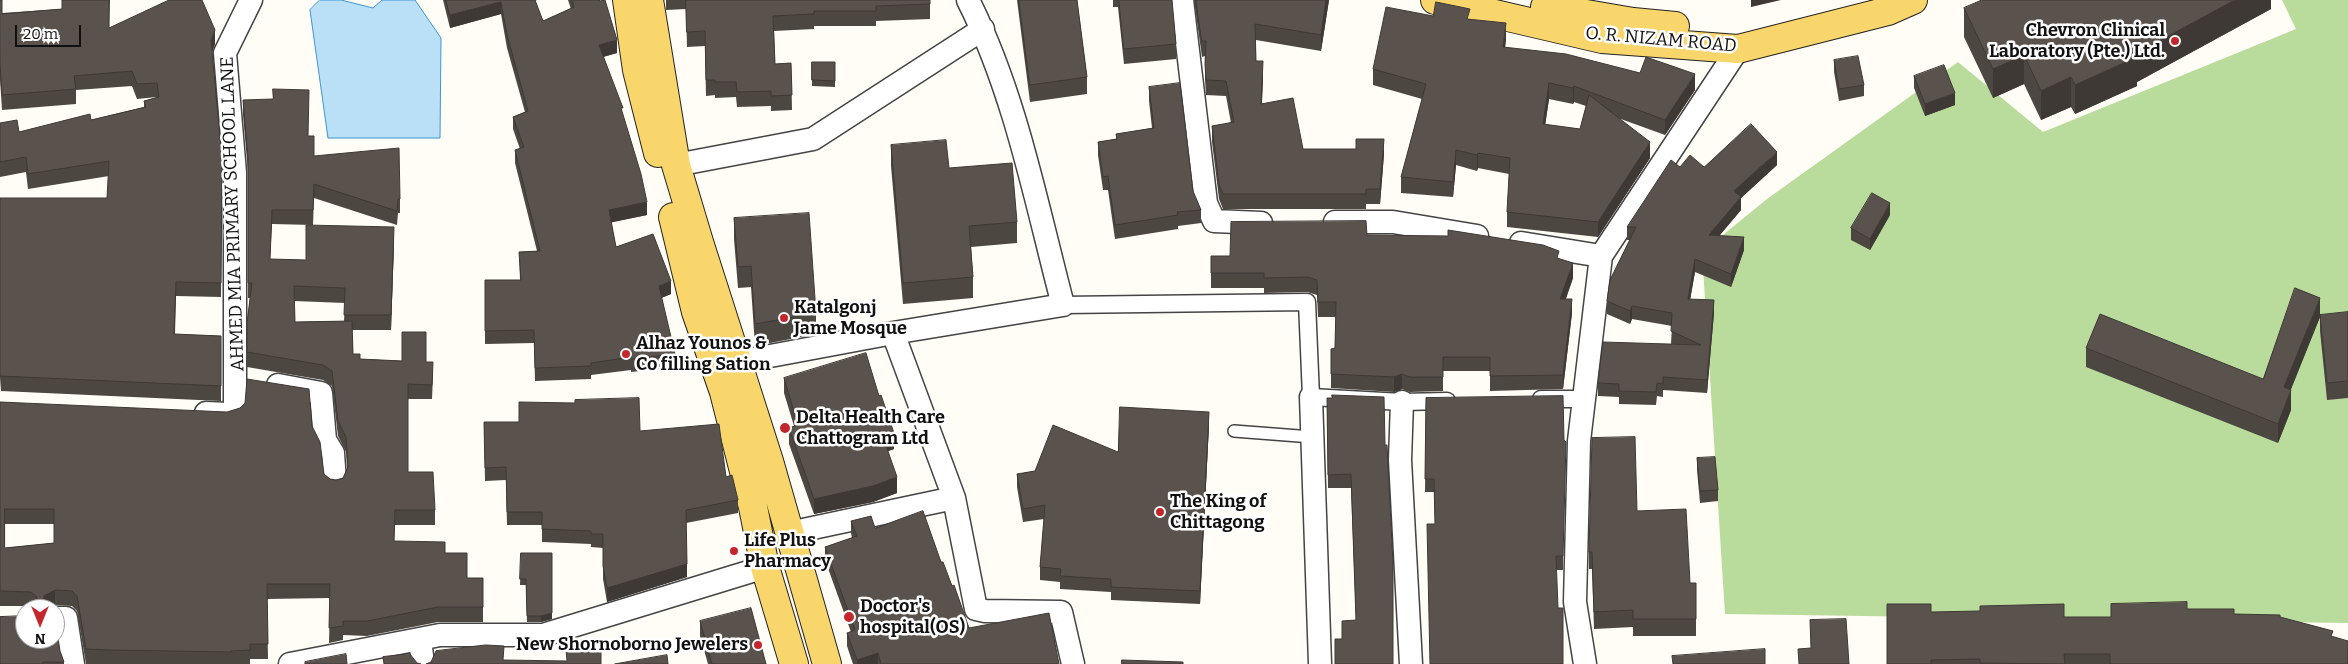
<!DOCTYPE html>
<style>
body{margin:0}
#map{position:relative;width:2348px;height:664px;overflow:hidden;background:#fffdf5;font-family:Bitter,serif}
canvas{display:block}
.north{position:absolute;left:15px;top:599px;width:50px;height:50px;box-sizing:border-box;background:#fff;border:1px solid #a0a0a0;border-radius:50%;rotate:180deg;font-size:14px;font-weight:700;line-height:20px;text-align:center;color:#111}
.north::after{content:'';display:block;margin:auto;width:18px;height:22px;background:#c4262e;clip-path:polygon(50% 0,100% 100%,50% 72%,0 100%)}
.scale{position:absolute;left:15px;top:25px;width:66px;height:22px;box-sizing:border-box;border:2px solid #111;border-top:0;padding-left:6px;font-size:15px;line-height:18px;white-space:nowrap;color:#111;-webkit-text-stroke:4px #fff;paint-order:stroke}
</style>
<div id="map">
<canvas width="2348" height="664"></canvas>
<div class="north">N</div>
<div class="scale">20 m</div>
</div>
<script>
const ctx = document.querySelector('canvas').getContext('2d');
ctx.lineJoin = 'round';
function fill(path, color) {
  ctx.fillStyle = color;
  ctx.fill(path, 'evenodd');
}
function stroke(path, color, width, dash) {
  ctx.strokeStyle = color;
  ctx.lineWidth = width;
  ctx.lineCap = dash ? 'butt' : 'round';
  ctx.setLineDash(dash || []);
  ctx.stroke(path);
}
function drawText(font, color, halo, rows, align = 'center') {
  ctx.font = font + ' Bitter,serif';
  ctx.lineWidth = 5;
  ctx.setLineDash([]);
  ctx.textBaseline = 'middle';
  ctx.strokeStyle = halo;
  ctx.fillStyle = color;
  for (const [text, x, y, turn = 0] of rows) {
    ctx.save();
    ctx.translate(x, y);
    ctx.rotate((+turn || 0) * Math.PI / 180);
    ctx.textAlign = isNaN(turn) ? turn : align;
    if (halo) ctx.strokeText(text, 0, 0);
    ctx.fillText(text, 0, 0);
    ctx.restore();
  }
}
const forest = new Path2D(`
 M2282 0H2348V623L1725 614 1702 252 1767 199 1958 62 2043 132 2296 29Z`);
const water = new Path2D(`
 M320 0H341L373 8 382 0H415L441 38 440 138H328L310 10Z`);
const service = new Path2D(`
 M1234 431 1312 437`);
const pedestrian = new Path2D(`
 M1063 305 1307 302 1311 397 1402 402 1447 401
 M1541 399H1584`);
const minor = new Path2D(`
 M1182 0 1206 203 1214 221 1261 223
 M676 165 813 139 983 29
 M1335 222H1393L1477 236
 M1521 243 1601 256
 M738 362 893 333
 M278 385 321 393 325 440 333 453 335 482
 M1311 397 1320 664
 M1402 402 1400 460 1411 664
 M206 413 228 414 234 411 235 406V173L225 53 251 0
 M954 498 976 609 985 611 1061 612 1073 664
 M789 533 954 498 893 333 1063 305C1036 203 1016 95 968 0
 M55 618H66L73 664
 M420 639 423 664
 M290 664 440 635H543L765 567
 M1585 664 1575 602 1579 441 1601 256 1738 49`);
const primary = new Path2D(`
 M627 0 637 70 658 153
 M649 0 676 165 699 242 769 461 827 664
 M1435 0 1602 39 1738 49 1888 11 1913 0
 M1545 7 1633 22 1675 26
 M673 217 696 312 724 392 753 507 765 567 794 664`);
const wall = new Path2D(`
 M0 0 2 13 62 9V0H110L109 28 215 44 212 52 222 159 221 297 176 296 175 334 221 336V401L1 391 0 198H107L109 176 28 189 26 172 0 177V123L19 132 91 120 144 107V101L157 97 137 99 132 86 76 90V104L2 110 0 79Z
 M443 0H537L535 1 543 21 571 9 568 0H599L617 53 603 57 623 115 647 215 611 222 616 247 671 294 661 298 675 354V367L631 372V370L591 375V379L535 381 534 343 485 344V280H520L519 252 537 251 515 163V150L520 149 513 129V117L525 112 507 48 501 14 450 28Z
 M666 0H930V19L876 21V26H814V29L774 31 775 64 791 63 792 110 771 111V106L737 107 736 97 715 98V95L706 96 705 46 687 47 686 9 666 10Z
 M1017 0H1077L1087 77V94L1030 102Z
 M1113 0H1172L1176 44V59L1124 64 1118 7H1113Z
 M1194 0H1329L1321 51 1256 40V61L1263 77 1262 104 1303 149 1384 154 1380 204H1366V209H1223L1219 199 1212 142V126L1231 123 1226 96 1206 95 1205 80V56L1202 57Z
 M2271 0V9L2137 82V86L2075 114 2071 107 2041 120 2024 84 1993 98 1964 37V8Z
 M1433 16 1470 20 1506 39 1505 48 1695 90 1665 135 1618 118 1650 158 1598 237 1507 227V212L1509 174 1478 168 1477 171 1456 165 1453 197 1401 193V177L1422 99 1373 85V69ZM1549 99 1573 104 1574 102 1586 106 1580 129 1545 125Z
 M1834 60 1864 85V96L1839 101 1834 72Z
 M812 62H835V87L812 86Z
 M1914 76 1955 105 1925 116 1914 88Z
 M1149 87 1201 210V223L1178 226V229L1115 239 1108 190H1103L1098 155V142L1116 139V134L1152 128 1149 101Z
 M243 100 308 136 314 156 400 199V213H398L397 225 314 198 313 225 272 224 270 259 306 260 394 242 391 330H352L353 354 360 359 426 362 433 376 432 399H408V472L435 510V525H395L394 541 445 553 467 578H483V622H438L367 636 343 635V640L329 643 330 598 267 599 268 659H250V664H86L77 611 72 606 55 605 47 609H34L31 606H0V402L312 426 324 474 330 479 336 480 343 478 347 469 346 452 338 436 332 386 323 380 247 367V323L250 298H248V172L243 115ZM294 301 345 303 344 321 295 322ZM5 524H54V543L5 548Z
 M891 145 949 168 1017 222V243L971 247 973 277V298L903 304 891 166Z
 M1777 165 1741 198V210L1719 236 1744 250 1731 287 1695 272 1690 299 1714 313 1707 393 1663 390V397L1657 396 1656 405 1619 404V397L1598 396V383L1671 344 1672 326 1632 319 1630 324 1607 314V301L1630 240H1627V227L1680 167Z
 M1890 215 1870 250 1851 240V228Z
 M734 218 816 313V334L755 346 751 287 738 288 734 239Z
 M1211 256 1559 258 1573 278 1566 299 1572 313 1563 389 1490 391V371H1443V391L1410 392 1402 389 1394 392 1331 388V349L1335 348 1336 317H1318L1317 295 1307 292 1264 293V288H1211Z
 M2348 312V398L2327 400 2320 331V317L2290 390 2291 410 2278 443 2086 367V348L2263 379 2320 315Z
 M784 378 894 449 888 451 897 493 873 502 814 514 789 444V428L794 426 784 393Z
 M1563 396V570H1557L1435 524 1434 492H1425L1426 398Z
 M1327 398 1385 445 1393 664 1342 639 1356 620 1351 488H1328Z
 M484 422 640 431 726 477 738 500V513L686 523 687 577 607 602 603 579V548L591 547V544L542 542V525H507L506 480 485 481Z
 M1209 425 1200 604 1111 600V592L1060 589V582L1040 580V567L1044 519 1023 522 1017 487V474L1035 471 1118 452Z
 M1697 458 1718 490V501L1700 503 1697 470Z
 M1637 511 1690 583H1696V636H1633V627L1594 629 1592 569H1589V552Z
 M851 521 875 528 941 562 969 628 1059 664H853L847 646V633L851 632 825 560V547L852 538 851 533Z
 M521 553 552 619 541 622H527L526 585H520Z
 M2187 609 2234 614 2280 617 2333 637 2348 664H1887L1931 612 2064 617H2111Z
 M700 621 766 664H708L700 636Z
 M60 651 64 662V664H0Z`);
const shadedWall = new Path2D(`
 M1326 0H1329L1321 51V35Z
 M1751 0H1781L1751 7Z
 M2235 0H2271V9L2137 82V86L2075 114V85L2135 54Z
 M501 2V14L450 28V15Z
 M1506 23V39L1503 63V47Z
 M215 30V44L211 55V40Z
 M617 40V53L599 58V45Z
 M2024 55V84L1993 98V69Z
 M1263 61V77L1261 119V104Z
 M1695 74V90L1665 135V120Z
 M2071 77V107L2041 120V91Z
 M1549 83V99L1543 140V124Z
 M1574 86V102L1573 104V88Z
 M1955 93V105L1925 116V104Z
 M1384 139V154L1380 204V189Z
 M1650 142V158L1598 237V222Z
 M1456 150V165L1453 197V182Z
 M1777 152V165L1741 198V210L1709 248V235L1734 191Z
 M1478 153V168L1477 171V155Z
 M647 202V215L609 223V210Z
 M1890 203V215L1870 250V239Z
 M394 227V242L391 330V315Z
 M1744 237V250L1731 287V274Z
 M1695 259V272L1688 312V299Z
 M1573 263V278L1560 313V299Z
 M671 281V294L659 299V286Z
 M2320 298V317L2284 407V387Z
 M1572 299V313L1563 389V375Z
 M1714 300V313L1707 393V380Z
 M1632 306V319L1630 324V311Z
 M1402 374V389L1394 392V377Z
 M0 376H1L0 391Z
 M2291 390V410L2278 443V424Z
 M1209 412V425L1200 604V591Z
 M894 433V449L883 453V437Z
 M897 477V493L873 502 814 514V499Z
 M687 564V577L607 602V588Z
 M55 590V605L47 609H42V604L44 596Z
 M552 613V619L541 622V616Z
 M878 653V664H857V660Z`);
const building = new Path2D(`
 M0 0H2V14L62 9V0H109V28L169 0H202L215 30 211 40 222 159 221 283 176 282 174 334 221 336V386L0 376V198H107L109 161 28 174 26 157 0 162V123L17 120 19 132 90 114 91 120 146 107 144 101 159 97 157 83 137 84 132 71 74 76 76 89 2 95 0 64Z
 M446 0H535L543 21 574 7 572 0H599L600 1 605 0 617 40 599 45 623 108H621L641 174 647 202 609 210 616 247 653 234 671 281 659 286 675 354 631 359V357L591 363V366L535 368 534 330 485 331V280H521L519 252 540 251 515 150 524 147 513 117 528 111 507 35 501 2 450 15Z
 M686 0H930V4L876 6V11H814V14L773 16 775 64 791 63 792 95 771 96V91L737 92 736 82H715V80H706L705 31 687 32Z
 M1019 0H1077L1087 77 1030 85Z
 M1119 0H1172L1176 44 1124 49Z
 M1196 0H1326L1321 35 1255 24 1256 61H1263L1261 104 1293 98 1303 149H1356V139H1384L1380 189H1366V194H1223L1219 184 1212 126 1234 122 1226 81 1206 80 1205 64 1206 41H1202Z
 M1982 0H2235L2135 54 2137 57 2075 85 2071 77 2041 91 2024 55 1993 69 1964 8Z
 M1436 2 1470 9 1467 19 1506 23 1503 47 1566 54 1640 73 1646 57 1695 74 1665 120 1574 86 1573 88 1549 83 1543 124 1580 129 1589 95 1650 142 1598 222 1507 212 1510 158 1478 153 1477 155 1456 150 1453 182 1401 177 1426 84 1373 69 1386 7 1433 16Z
 M1858 56 1864 85 1839 89 1834 60Z
 M812 62H835V81L812 80Z
 M1944 65 1955 93 1925 104 1914 76Z
 M1180 83 1193 191 1201 210 1177 212 1178 215 1115 225 1108 176 1103 177 1098 142 1117 139 1116 134 1154 128 1149 87Z
 M273 89 309 90 308 136H314V156L399 148 400 199H398L397 211 314 184 313 210H272L270 259 306 260V225L394 227 391 315H344L345 288 294 286 295 322 352 321 353 354H360V359L402 361V332H426V362H433L432 385 408 384V472H433L435 510H395L394 541 445 542V553H467V578H483V607H438L367 621H343V626L329 628 330 584H267L268 644H250V650L231 651V652L110 650 86 649 77 596 72 591 55 590 44 596 42 604 45 609H37L38 602 36 596 31 592 0 591V402L227 412 240 408 245 403 247 379 309 389 312 426 320 442 324 474 330 479 336 480 343 478 348 467 346 437 338 421 332 371 323 365 247 352V323L252 283H248V158L243 100 273 99ZM5 509H54V543L5 548Z
 M1751 124 1777 152 1734 191 1741 197 1709 235 1744 237 1731 274 1695 259 1688 299 1714 300 1707 380 1663 377V384L1657 383 1656 392 1619 391V384L1598 383 1603 342 1701 345 1671 331 1672 313 1632 306 1630 311 1607 301 1610 280 1636 227H1627L1671 160 1680 167 1690 155 1704 167Z
 M946 140 949 168 1012 163 1017 222 969 226 973 277 903 283 891 145Z
 M1872 193 1890 203 1870 239 1851 228Z
 M809 213 816 313 755 324 751 266 738 267 734 218Z
 M1366 221 1367 235 1448 236V230L1543 245 1559 251 1557 258 1573 263 1560 299H1572L1563 375 1490 376V357H1443V377H1410L1402 374 1394 377 1331 374V349L1335 348 1336 302H1318L1317 280 1307 277 1264 278V273H1211V256H1230L1231 222Z
 M2295 288 2320 298 2284 387 2291 390 2278 424 2086 348 2100 314 2263 379Z
 M2348 312V381L2327 383 2320 315Z
 M866 353 879 396 881 395 894 433 883 437 897 477 873 486 814 499 789 428 798 425 784 378Z
 M1332 395 1384 397 1385 445H1387L1393 564V664H1335V639H1342V621L1356 620 1351 474 1328 475 1327 398H1332Z
 M1563 396 1564 440 1566 442 1563 556H1556L1558 608H1563V664H1430L1427 524H1435L1434 479H1425L1426 398Z
 M639 398 640 431 719 424 726 477 732 475 738 500 686 510 687 564 607 588 603 566V534H591V531L542 529V512H507L506 467 485 468 484 422H519V402L575 403V400Z
 M1120 407 1209 412 1200 591 1111 587V579L1060 576 1061 569 1040 567 1045 505 1023 509 1017 474 1035 471 1053 425 1118 452Z
 M1635 437 1637 511 1686 509 1690 583H1696V619H1633V610L1594 612 1592 552H1589L1592 438Z
 M1715 457 1718 490 1700 491 1697 458Z
 M923 511 941 562H943L952 586 954 585 969 628 1049 613 1059 664H881L878 653 857 660 847 633 855 630 825 547 857 536 851 521 871 516 875 528Z
 M521 553H552V613L541 616H527L526 579H520Z
 M2187 602V609H2234V614L2280 615V617L2333 631 2331 636 2348 641V664H2110V654H2064L2065 664 1980 663V659L1931 660V664H1887V604H1931V612L1980 611V606L2064 604V617H2111V604Z
 M751 608 766 664H712L700 621Z
 M25 616V639H55V618L60 651 64 662H43V664H0V617Z
 M1846 619 1849 664H1799L1798 649 1811 648 1810 620Z
 M486 645 504 646 503 660 567 661 566 650H601V664H426L431 662 436 651Z
 M1765 649V664H1673L1672 656Z
 M346 654 347 664H305V662Z
 M410 654 417 663 421 664H384L383 657Z
 M667 655 668 664H615Z
 M1122 660 1183 662V664H1122Z`);
const markers = [
 [2175,41,5,"#c4262e"],
 [784,318,5,"#c4262e"],
 [626,354,5,"#c4262e"],
 [785,428,6,"#c4262e"],
 [1160,512,5,"#c4262e"],
 [734,551,5,"#c4262e"],
 [849,617,6,"#c4262e"],
 [758,645,5,"#c4262e"]
];
const poiNames = [
 ["Chevron Clinical",2165,31,"right"],
 ["Laboratory (Pte.) Ltd.",2165,52,"right"],
 ["Katalgonj",794,308],
 ["Jame Mosque",794,329],
 ["Alhaz Younos &",636,344],
 ["Co filling Sation",636,365],
 ["Delta Health Care",796,418],
 ["Chattogram Ltd",796,439],
 ["The King of",1170,502],
 ["Chittagong",1170,523],
 ["Life Plus",744,541],
 ["Pharmacy",744,562],
 ["Doctor's",860,607],
 ["hospital(OS)",860,628],
 ["New Shornoborno Jewelers",748,645,"right"]
];
const streetNames = [
 ["O. R. NIZAM ROAD",1661,40,5],
 ["AHMED MIA PRIMARY SCHOOL LANE",233,214,-92]
];
fill(forest, '#b9dc9c');
fill(water, '#b9e0f7');
stroke(water, '#3f96cf', 1);
stroke(service, '#444', 14);
stroke(pedestrian, '#444', 19);
stroke(minor, '#444', 25);
stroke(primary, '#222', 30);
stroke(service, '#fff', 11);
stroke(pedestrian, '#fff', 16);
stroke(minor, '#fff', 22);
stroke(primary, '#f9d66b', 28);
fill(wall, '#4d4742');
fill(shadedWall, '#3f3936');
fill(building, '#5a524d');
stroke(building, '#3f3936', 1);
for (const [x, y, r, color] of markers) {
  const dot = new Path2D();
  dot.arc(x, y, r, 0, 2 * Math.PI);
  ctx.fillStyle = color;
  ctx.fill(dot);
  stroke(dot, '#fff', 2);
}
drawText('bold 18px', '#111', '#fff', poiNames, 'left');
drawText('18px', '#111', '#fff', streetNames);
</script>
